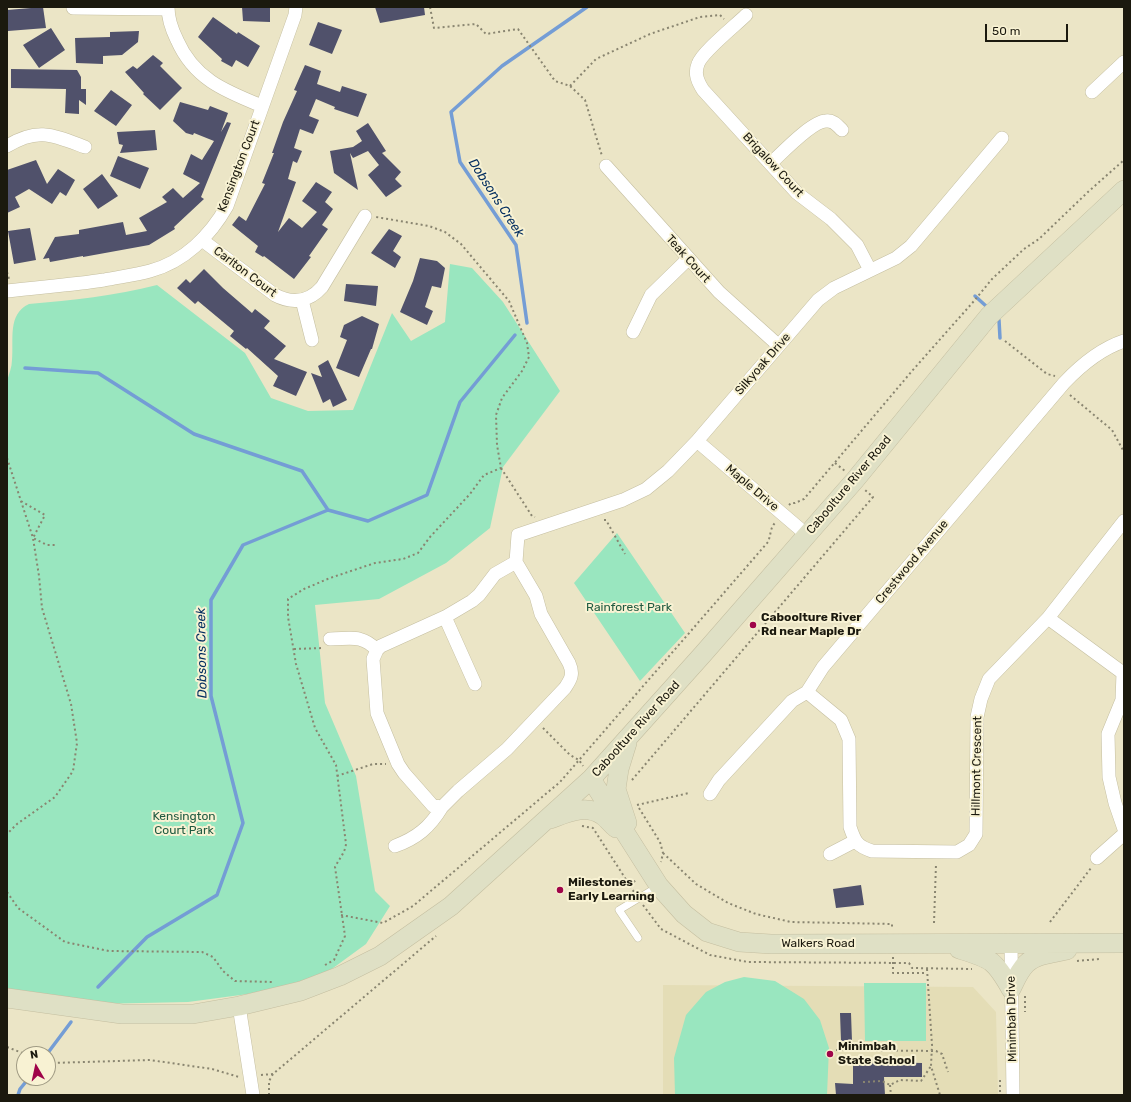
<!DOCTYPE html>
<style>
body{margin:0}
#map{position:relative;width:1131px;height:1102px;overflow:hidden;background:#ebe5c6;font-family:Rubik,sans-serif}
canvas{display:block}
.frame{position:absolute;inset:0;border:8px solid #1b190e;pointer-events:none}
.north{position:absolute;left:16px;top:1046px;width:40px;height:40px;box-sizing:border-box;background:#f8f2d3;border:1px solid #a09b84;border-radius:50%;rotate:351deg;font-size:11px;font-weight:700;line-height:16px;text-align:center;color:#1b190e}
.north::after{content:'';display:block;margin:auto;width:14px;height:18px;background:#9f0449;clip-path:polygon(50% 0,100% 100%,50% 72%,0 100%)}
.scale{position:absolute;left:985px;top:24px;width:83px;height:18px;box-sizing:border-box;border:2px solid #1b190e;border-top:0;padding-left:5px;font-size:12px;line-height:14px;white-space:nowrap;color:#1b190e;-webkit-text-stroke:3px #f8f2d3;paint-order:stroke}
</style>
<div id="map">
<canvas width="1131" height="1102"></canvas>
<div class="frame"></div>
<div class="north">N</div>
<div class="scale">50 m</div>
</div>
<script>
const ctx = document.querySelector('canvas').getContext('2d');
ctx.lineJoin = 'round';
function fill(path, color) {
  ctx.fillStyle = color;
  ctx.fill(path, 'evenodd');
}
function stroke(path, color, width, dash) {
  ctx.strokeStyle = color;
  ctx.lineWidth = width;
  ctx.lineCap = dash ? 'butt' : 'round';
  ctx.setLineDash(dash || []);
  ctx.stroke(path);
}
function drawText(font, color, halo, rows, align = 'center') {
  ctx.font = font + ' Rubik,sans-serif';
  ctx.lineWidth = 4;
  ctx.setLineDash([]);
  ctx.textBaseline = 'middle';
  ctx.strokeStyle = halo;
  ctx.fillStyle = color;
  for (const [text, x, y, turn = 0] of rows) {
    ctx.save();
    ctx.translate(x, y);
    ctx.rotate((+turn || 0) * Math.PI / 180);
    ctx.textAlign = isNaN(turn) ? turn : align;
    if (halo) ctx.strokeText(text, 0, 0);
    ctx.fillText(text, 0, 0);
    ctx.restore();
  }
}
const built = new Path2D(`
 M663 985 973 987 996 1012 998 1095H663Z`);
const green = new Path2D(`
 M450 264 472 268 503 302 560 391 503 467 490 528 446 563 379 599 315 605 325 703 356 776 375 891 390 906 366 944 318 979 248 994 188 1002 94 1004 7 990V381C9 374 12 367 12 360 14 340 7 314 29 304 72 300 115 296 157 285L245 353 271 398 308 411 353 410 392 313 411 341 445 322Z
 M617 533 685 633 640 681 574 583Z
 M744 977 775 981 804 999 820 1020 829 1048 827 1095H675L674 1058 686 1015 706 992 725 982Z
 M864 983H926V1041H865Z`);
const stream = new Path2D(`
 M975 296 986 306
 M999 320 1000 338
 M527 323 516 245 460 162 451 112 502 66 587 7
 M25 368 98 373 194 434 302 471 328 510
 M98 987 147 937 217 895 243 823 211 696V600L243 545 328 510 368 521 427 495 460 402 515 335
 M47 1054 71 1022
 M18 1095 20 1089 29 1078`);
const building = new Path2D(`
 M43 7 46 28 8 31 7 10Z
 M242 7H270V22L243 21Z
 M375 7H424L425 15 380 23Z
 M213 17 237 34 238 32 260 46 248 67 236 60 232 67 221 61 222 59 198 37Z
 M318 22 342 30 332 54 309 45Z
 M51 28 65 50 39 68 23 45Z
 M139 31 138 42 122 55 103 56V64L76 63 75 38 110 37V32Z
 M153 55 163 63 160 66 182 88 160 110 143 94 144 93 125 72 133 66 137 69Z
 M305 65 321 71 317 84 340 92 342 86 367 94 358 117 334 109 335 107 316 99 309 116 319 120 313 134 300 129 294 148 302 151 297 163 293 161 288 179 296 182 278 232 289 218 302 228 317 212 302 201 316 182 332 192 325 202 333 209 322 225 328 229 309 256 311 257 294 279 264 256 263 257 255 252 258 246 232 225 239 216 246 221 265 184 262 183 274 153H272L283 122 297 91 294 90Z
 M11 69 77 70 81 77V89H86V105L79 100V114L65 113 66 89 11 88Z
 M111 90 132 105 116 126 94 111Z
 M180 102 208 110 210 106 228 113 221 132 227 122 231 123 201 197 204 199 174 227 175 229 149 245 83 257V256L50 262 49 258 43 259 55 237 79 234V230L123 222 126 235 147 231 139 218 167 202 162 197 173 188 183 198 200 183 183 174 191 154 202 160 214 141 194 133 193 135 186 133 173 121Z
 M368 123 386 151 382 153 401 172 395 179 402 186 386 197 368 175 379 165 368 151 353 158 350 153 358 190 334 173 330 151 353 147 362 141 356 131Z
 M155 130 157 150 120 153 123 145 119 144 117 132Z
 M118 156 149 168 140 189 110 176Z
 M36 160 47 184 58 169 75 180 66 196 60 192 52 204 29 189 15 197 20 207 7 213V170Z
 M102 174 118 196 98 209 83 189Z
 M30 228 36 260 14 264 8 231Z
 M389 229 402 236 393 251 401 257 395 268 371 253Z
 M420 258 437 261 445 268 441 288 432 286 425 307 433 311 427 325 400 312 413 281Z
 M204 269 223 288 252 313 255 309 270 321 264 328 286 346 274 359 307 372 296 396 273 386 278 376 247 348 246 349 230 336 234 331 198 301 195 304 177 288 186 279 190 283Z
 M346 284 378 286 376 306 344 301Z
 M362 316 379 324 372 349H371L359 377 336 368 347 340 340 337 344 325Z
 M328 360 347 400 333 407 330 399 323 403 311 373 322 377 318 366Z
 M861 885 864 905 836 908 833 889Z
 M840 1013H851L852 1041H841Z
 M853 1059 883 1060V1062L922 1063V1077H884L885 1095H836L835 1083 853 1084Z`);
const path = new Path2D(`
 M430 7 434 28 476 24 486 34 518 29 555 81 570 86 585 100 602 156
 M570 86 596 59 650 34 700 17 720 15 724 19
 M7 272 9 279
 M1005 341 1047 374 1055 376
 M1070 395 1112 430 1124 452
 M7 458 33 538 39 576 42 608 71 704 77 743 73 771 55 797 17 824 7 834
 M835 463 845 471
 M501 468 532 516 535 517
 M21 501 45 515 33 538 47 545H56
 M789 505 791 503H795L804 499 912 371 974 301 992 279 1024 249 1039 239 1089 191 1124 160
 M604 520H606L625 554
 M294 649 323 648
 M543 728 570 755 579 760 583 766
 M337 776 373 764H386
 M632 780 873 497 865 490
 M637 805 689 793
 M639 808 660 842 663 853 661 862
 M582 826 593 828 634 892
 M663 853 696 884 728 903 756 914 791 922 892 924V929
 M629 884 637 880
 M7 892 18 908 65 942 109 951 202 952 213 957 223 971 235 981 272 982
 M643 905 661 929 710 955 748 962 909 963 912 968 972 969
 M341 915 383 923 413 906 560 782 768 542C771 535 770 528 775 523
 M1050 922 1091 868
 M934 923 936 864
 M893 957V973H927
 M1077 961 1099 959
 M325 965 334 960 345 936 335 867C339 859 345 853 346 844L336 765 315 728 296 664 288 617V599L304 589 330 578 375 563 403 559 418 553 430 537 470 494 484 475 501 468 497 445 496 415 502 398 522 371 529 357 527 343 509 301 461 244 445 232 429 226 376 217
 M927 969 932 1045 931 1066 940 1095
 M1025 996V1012
 M7 1047 25 1054
 M836 1050 936 1051 942 1054 948 1072
 M48 1062 52 1063 150 1060 212 1069 239 1077
 M261 1075 273 1074 436 936
 M1000 1080V1095
 M863 1082 882 1081 890 1085 900 1080 921 1081 931 1066
 M890 1085 891 1095
 M269 1095V1081L273 1074`);
const lane = new Path2D(`
 M638 938 619 910 659 886`);
const street = new Path2D(`
 M168 7C168 18 172 30 177 40 194 79 225 91 262 106
 M73 8 168 9
 M746 15C736 25 702 52 698 64 694 74 698 82 703 90L797 193 831 219 857 245 870 270
 M1092 92 1124 62
 M7 146C38 127 53 135 85 147
 M771 163C782 153 812 121 826 121 833 120 837 125 842 130
 M606 166 719 292 778 345
 M202 240 275 295C292 304 309 302 322 287L365 216
 M7 291C40 287 72 285 104 280 119 277 135 275 150 271 184 262 210 236 227 206L295 15 296 7
 M302 300 312 340
 M633 332 651 295 688 259
 M697 441 807 535
 M516 562 518 535 623 500 646 489 668 471 697 441 818 300 834 288 896 258 911 246 1002 138
 M516 562 536 596 541 614 569 663C574 674 571 679 565 688L507 749 458 791 442 807 433 806 404 773 398 764 377 713 373 659 377 650 381 646 445 617 472 601 479 595 495 574Z
 M445 617 475 684
 M1048 618 1123 673 1122 700 1108 734 1109 777 1115 803 1124 829
 M330 639C351 639 361 634 377 650
 M807 692 841 720 849 739 850 827C855 842 857 846 872 851L957 852 969 845 976 834 977 717 981 699 989 679 1048 618 1124 521
 M710 794 719 780 792 701 807 692 823 667 1064 383C1081 365 1100 349 1124 341
 M395 846C417 838 430 827 442 807
 M830 854 855 841
 M1097 858 1124 834
 M1011 943 1013 1095
 M239 1006 253 1095`);
const secondary = new Path2D(`
 M591 779 659 886 684 914 707 932 739 942 771 944 1124 943
 M550 819C567 813 586 804 602 815 607 818 611 824 616 828
 M627 823 616 789 619 769 627 743
 M959 949C991 959 994 959 1011 989
 M1011 989C1015 981 1019 971 1026 964 1036 954 1054 953 1067 950
 M7 998 122 1014H193L239 1006 301 991 340 976 380 956 451 906 591 779 703 654 855 480 989 316 1124 190`);
const markers = [
 [753,625,4,"#9f0449"],
 [560,890,4,"#9f0449"],
 [830,1054,4,"#9f0449"]
];
const streetNames = [
 ["Brigalow Court",773,165,47],
 ["Kensington Court",239,166,-69],
 ["Teak Court",688,259,48],
 ["Carlton Court",245,272,37],
 ["Silkyoak Drive",763,364,-49],
 ["Caboolture River Road",849,485,-50],
 ["Maple Drive",752,488,40],
 ["Crestwood Avenue",912,562,-50],
 ["Caboolture River Road",636,729,-48],
 ["Hillmont Crescent",977,766,-89],
 ["Walkers Road",818,944],
 ["Minimbah Drive",1012,1019,-91]
];
const parkNames = [
 ["Rainforest Park",629,608],
 ["Kensington",184,817],
 ["Court Park",184,831]
];
const poiNames = [
 ["Caboolture River",761,618],
 ["Rd near Maple Dr",761,632],
 ["Milestones",568,883],
 ["Early Learning",568,897],
 ["Minimbah",838,1047],
 ["State School",838,1061]
];
const waterNames = [
 ["Dobsons Creek",496,198,57],
 ["Dobsons Creek",202,653,-91]
];
fill(built, '#e4ddb6');
fill(green, '#99e6bf');
stroke(stream, '#749dd5', 3.5);
fill(building, '#50516b');
stroke(lane, '#c4bea0', 8);
stroke(street, '#c4bea0', 14);
stroke(secondary, '#c4bea0', 20);
stroke(path, '#898570', 2, [2, 3]);
stroke(lane, '#fff', 7);
stroke(street, '#fff', 13);
stroke(secondary, '#dfe0c5', 19);
for (const [x, y, r, color] of markers) {
  const dot = new Path2D();
  dot.arc(x, y, r, 0, 2 * Math.PI);
  ctx.fillStyle = color;
  ctx.fill(dot);
  stroke(dot, '#f8f2d3', 1.5);
}
drawText('12px', '#1b190e', '#f8f2d3', streetNames);
drawText('12px', '#205b41', '#f8f2d3', parkNames);
drawText('bold 12px', '#1b190e', '#f8f2d3', poiNames, 'left');
drawText('italic 13px', '#022d5f', '#f8f2d3', waterNames);
</script>
